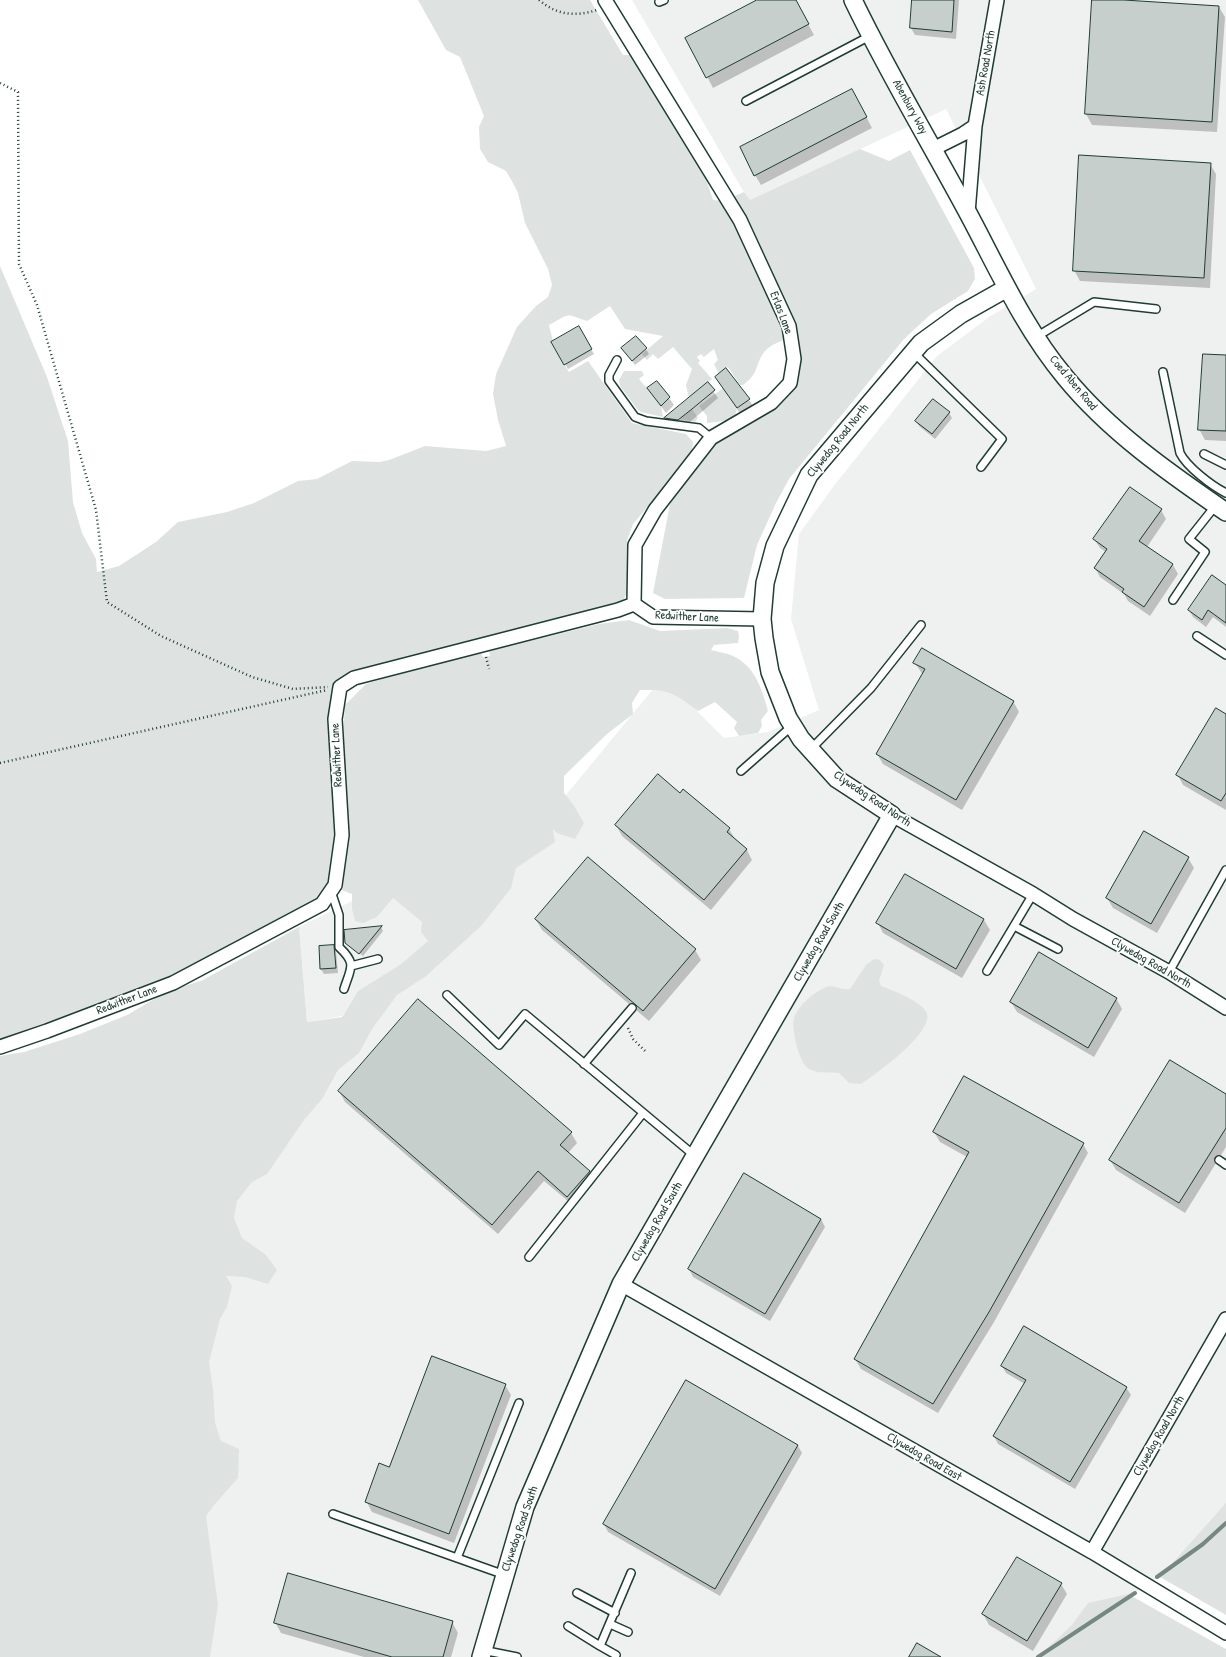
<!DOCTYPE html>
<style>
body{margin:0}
canvas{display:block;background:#fff}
</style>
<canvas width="1226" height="1657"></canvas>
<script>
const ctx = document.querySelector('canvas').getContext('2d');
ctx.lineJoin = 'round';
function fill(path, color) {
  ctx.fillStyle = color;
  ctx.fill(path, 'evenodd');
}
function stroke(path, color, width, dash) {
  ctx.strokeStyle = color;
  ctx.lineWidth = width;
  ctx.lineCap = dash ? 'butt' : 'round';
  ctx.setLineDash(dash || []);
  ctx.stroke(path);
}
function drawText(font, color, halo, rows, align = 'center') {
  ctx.font = font + ' "Patrick Hand",sans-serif';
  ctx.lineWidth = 3.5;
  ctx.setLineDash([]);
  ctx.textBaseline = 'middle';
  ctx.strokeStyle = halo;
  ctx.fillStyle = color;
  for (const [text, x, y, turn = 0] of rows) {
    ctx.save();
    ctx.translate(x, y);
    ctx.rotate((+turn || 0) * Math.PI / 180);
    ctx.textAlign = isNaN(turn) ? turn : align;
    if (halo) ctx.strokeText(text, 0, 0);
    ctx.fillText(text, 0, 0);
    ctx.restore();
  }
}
const built = new Path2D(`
 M632 0H1226V1601L1160 1576 1038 1657H209L179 1204 483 896 663 677 724 738 768 732 819 710 791 619 799 534 833 487 937 356 989 317 1036 289 946 109 749 201Z
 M393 897 422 922 429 941 401 964 358 991 342 1016 307 1022 299 927 352 901V909L377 917Z`);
const green = new Path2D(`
 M418 0H590L623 55H629L641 67 701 164 713 200 723 201 744 192 750 200 860 149 889 161 910 150 974 268 975 279 968 291 931 314 904 339 789 479 776 503 757 545 744 598 665 599 653 593 670 504 715 443 773 407 799 358 770 277 762 285 781 321 787 338C780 342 770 345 765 351 755 363 760 373 743 385H740L728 367 719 374 714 364 718 360 714 349 704 357 701 354 697 357 700 361 698 363 712 379 689 398 686 385 692 369 673 347 658 359 653 354 647 360 642 354 663 336 625 329 610 306 587 321C564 313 571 313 549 325L553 341 551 343 569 372 588 361 632 423 686 434 693 442 691 456 633 524 627 540 629 588 624 599 614 607 339 683 336 833 330 885 312 904 259 932 152 985 34 1032 0 1042V266L47 377 68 441 73 502 82 533 96 559 97 572 119 566 156 542 178 522 227 512 254 503 298 481 317 479 352 461 380 462 389 460 425 446 486 451 506 446 498 420 493 394 496 374 517 327 536 306 548 297 552 285 548 269 525 223 518 193 513 183 506 171 488 162 480 149 479 127 484 116 460 57 446 50Z
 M624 371H642L644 375 639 379 661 405 663 417 641 412 637 409 620 386 619 380Z
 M723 388 737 408 735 416 724 421 707 423V416L699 406Z
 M692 409 698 418 695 422 679 419Z
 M629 620 660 631 727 628 738 631 739 637 738 643 714 645 711 650C718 652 727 653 733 656 755 666 762 689 768 711L761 720 762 726 758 733 739 736 734 728 737 722 715 702 698 711C676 694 669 689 640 690L632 703 633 714 607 734 564 776V793L574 806 584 823 575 839 557 833 553 829 555 842 516 868 511 888 482 925 425 977 397 995 372 1029 359 1053 338 1070 322 1099 304 1120 267 1174 252 1182 237 1201 234 1218 242 1238 266 1255 277 1270 268 1284 245 1277 226 1276 232 1286 227 1307 220 1319 209 1362 213 1389 215 1423 221 1441 239 1449 238 1478 214 1505 206 1516 218 1605 210 1657H0V1056L24 1052 80 1034 127 1015 170 990 201 981 299 927 307 1022 342 1017 358 991 401 964 428 941 421 932 422 922 393 898 377 917 363 923 355 921 352 909V894L339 889 342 749 345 705 366 684 382 679 481 653 483 657 490 656 489 651 599 624Z
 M874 959 880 960 884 965 879 981 881 986C892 990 924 1002 927 1014 932 1034 876 1074 861 1084L849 1083 839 1073C830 1072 817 1074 809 1069 799 1063 791 1029 794 1018 798 1006 813 993 824 988 833 983 841 991 850 989L866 965Z
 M1226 1503V1615L1160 1577Z
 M1128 1594 1226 1649V1657H1038L1072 1625 1088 1603Z`);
const shadow = new Path2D(`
 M759 0H795L814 35 713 88 687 38Z
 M913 0H959L956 39 915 35 911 28Z
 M1093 0 1219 7 1225 17 1217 132 1092 125 1086 114Z
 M858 101 872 128 761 185 755 175Z
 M1210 164 1216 174 1210 288 1080 281 1074 270Z
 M578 328 594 354 568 369 553 343Z
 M622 348 646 349 649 354 635 365Z
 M1226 356V441L1205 440 1199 429Z
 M726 369 754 407 741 415 721 384Z
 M708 384 718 398 683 428 669 426 665 419Z
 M648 389 669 398 674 405 666 413Z
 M933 400 949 413 952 418 935 439 919 426 916 421Z
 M1161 510 1166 519 1147 547 1173 565 1178 574 1150 616 1128 601 1124 594 1100 577 1095 568 1106 552 1100 548 1094 539Z
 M1226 586V627L1213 617 1206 627 1193 617 1189 610Z
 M915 663 1013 701 1019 712 962 810 883 764 877 754 923 675Z
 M1226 716V810L1183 785 1178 775Z
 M680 794 729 829 735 839 747 850 752 860 711 910 622 836 616 825Z
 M1188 858 1194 868 1157 933 1113 908 1107 898Z
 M905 875 984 920 990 930 962 978 883 933 878 923Z
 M536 920 695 950 701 960 649 1021 542 930Z
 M381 927 383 931 363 956 347 943 345 931Z
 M333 946 336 951 338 973 324 974 321 969Z
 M1116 998 1122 1009 1094 1057 1017 1012 1011 1002Z
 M339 1091 571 1133 577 1143 568 1153 589 1171 595 1182 574 1206 544 1181 498 1234 345 1102Z
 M1226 1096V1147L1185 1213 1116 1170 1110 1160Z
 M934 1132 1083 1144 1088 1153 994 1322 938 1413 861 1369 855 1359 967 1157 940 1142Z
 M821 1219 825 1227 770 1321 693 1277 689 1269Z
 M1002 1366 1126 1387 1131 1395 1075 1489 998 1444 994 1436 1025 1384 1006 1373Z
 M686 1382 798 1446 802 1453 720 1596 608 1532 604 1524Z
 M505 1385 511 1395 454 1543 372 1512 366 1501 390 1468Z
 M1018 1558 1061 1584 1067 1594 1033 1651 989 1625 983 1614Z
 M275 1622H452L458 1633 451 1657H364L281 1633Z`);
const stream = new Path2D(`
 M1157 1577 1203 1544 1226 1523
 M1038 1657 1135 1593`);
const building = new Path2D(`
 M757 0H796L809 24 706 78 685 38Z
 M912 0H954L952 32 910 28Z
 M1092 0H1124L1219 6 1212 122 1085 114Z
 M852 89 867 117 754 176 740 147Z
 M1079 155 1211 163 1204 278 1073 271Z
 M579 326 592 349 564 365 551 342Z
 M636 336 647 348 632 361 621 348Z
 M1203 354 1226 355V431L1198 430Z
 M726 368 750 399 737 408 715 377Z
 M657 381 670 397 661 406 647 388Z
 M708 382 715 390 692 409 678 420 664 418Z
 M933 399 950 412 932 434 915 421Z
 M1130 487 1162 509 1139 541 1173 564 1144 607 1122 592 1124 589 1094 568 1107 549 1093 539Z
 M1212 575 1226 585V623L1208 610 1202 620 1188 610Z
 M922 648 1014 701 956 800 876 754 925 669 913 663Z
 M1216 708 1226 714V793L1221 801 1176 775Z
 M658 774 680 793 683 789 730 828 727 832 747 849 704 900 615 825Z
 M1144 831 1189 857 1151 924 1106 898Z
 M588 857 696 949 643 1011 535 919Z
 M905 874 984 919 956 969 876 923Z
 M382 926 359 954 345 943 344 930Z
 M334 945 336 968 320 969 319 946Z
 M1039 952 1117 998 1088 1048 1010 1002Z
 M418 999 572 1132 560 1145 590 1171 567 1197 538 1171 492 1225 338 1091Z
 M1170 1060 1226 1094V1128L1179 1203 1109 1160Z
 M964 1076 1084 1143 989 1312 933 1404 854 1359 969 1152 933 1132Z
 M744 1173 821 1219 765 1314 688 1269Z
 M1024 1326 1127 1387 1070 1482 993 1436 1026 1380 1001 1366Z
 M432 1356 506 1384 449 1534 365 1502 379 1463 389 1467Z
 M686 1380 798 1445 715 1589 603 1524Z
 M1017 1557 1062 1583 1027 1641 982 1614Z
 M288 1573 453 1621 443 1657H392L274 1623Z
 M917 1643 941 1657H909Z`);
const path = new Path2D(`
 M539 0C557 15 575 17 597 10
 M0 83 18 92 19 264 37 305 96 510 107 602 161 636 252 677 293 689 328 687
 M486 657 489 669
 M0 763 327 690
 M628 1028 633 1039 646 1052`);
const service = new Path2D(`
 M659 2 664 0
 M746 101 870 36
 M1036 337 1094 302 1156 309
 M913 352 1002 439 981 467
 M617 360 609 375V381L635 417 646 421 699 428 711 438
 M1163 372 1180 453C1187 467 1212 486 1226 493
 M1204 454 1226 465
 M1173 600 1205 552 1189 539 1216 505
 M1197 636 1226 655
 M810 750 871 688 921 625
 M741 771 792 726
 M331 891 339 915V947C357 964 351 967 344 989
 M1014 926 1058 949
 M351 966 378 959
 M987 971 1033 894
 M1169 972 1226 870
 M447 995 499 1045 525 1014 695 1156
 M584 1064 632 1008
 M1219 1160 1226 1165
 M529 1257 643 1113
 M333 1514 505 1575
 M457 1558 519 1403
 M577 1593 615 1613
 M610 1624 628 1632
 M568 1626 600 1646 631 1573
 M600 1646 616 1655
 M482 1650 517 1657`);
const minor = new Path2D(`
 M605 0 740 220 789 326 794 359 790 383 771 403 711 438 655 510 635 545 634 604
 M933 149 963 134 975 126
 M968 213 975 126 997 0
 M892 815 1033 894 1073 919 1169 972 1226 1008
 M0 1047 47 1031 173 983 322 904 335 885 342 835 335 719 340 687 354 678 618 610 634 604 653 617 762 619
 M621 1284 1092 1552 1226 1633
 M1092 1552 1226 1319`);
const tertiary = new Path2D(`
 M853 0C888 73 930 142 968 213 998 269 1024 328 1065 377 1109 431 1169 473 1226 512
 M481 1657 525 1507 621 1284 892 815 837 779 801 739 788 718 770 672 764 638 762 619 765 583 775 546 809 475 921 343 961 314 1007 288`);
const streetNames = [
 ["Ash Road North",986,63,-80],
 ["Abenbury Way",910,107,61],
 ["Erlas Lane",781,313,69],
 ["Coed Aben Road",1073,383,50],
 ["Clywedog Road North",838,441,-51],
 ["Redwither Lane",687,617,3],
 ["Redwither Lane",337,755,-93],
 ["Clywedog Road North",872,799,34],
 ["Clywedog Road South",819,942,-60],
 ["Clywedog Road North",1151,963,30],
 ["Redwither Lane",127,1000,-21],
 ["Clywedog Road South",657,1222,-60],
 ["Clywedog Road North",1159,1436,-60],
 ["Clywedog Road East",924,1457,30],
 ["Clywedog Road South",520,1529,-71]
];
fill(built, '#eef1f0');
fill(green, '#dee3e2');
fill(shadow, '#0003');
stroke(stream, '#758883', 4);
fill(building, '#c7cfcc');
stroke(building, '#1f3d34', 1);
stroke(service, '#1f3d34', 10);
stroke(minor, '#1f3d34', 16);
stroke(tertiary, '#1f3d34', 20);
stroke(path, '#1f3d34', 2.5, [1, 3]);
stroke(service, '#fff', 7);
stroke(minor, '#fff', 13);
stroke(tertiary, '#fff', 17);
drawText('12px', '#1f3d34', '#fff', streetNames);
</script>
